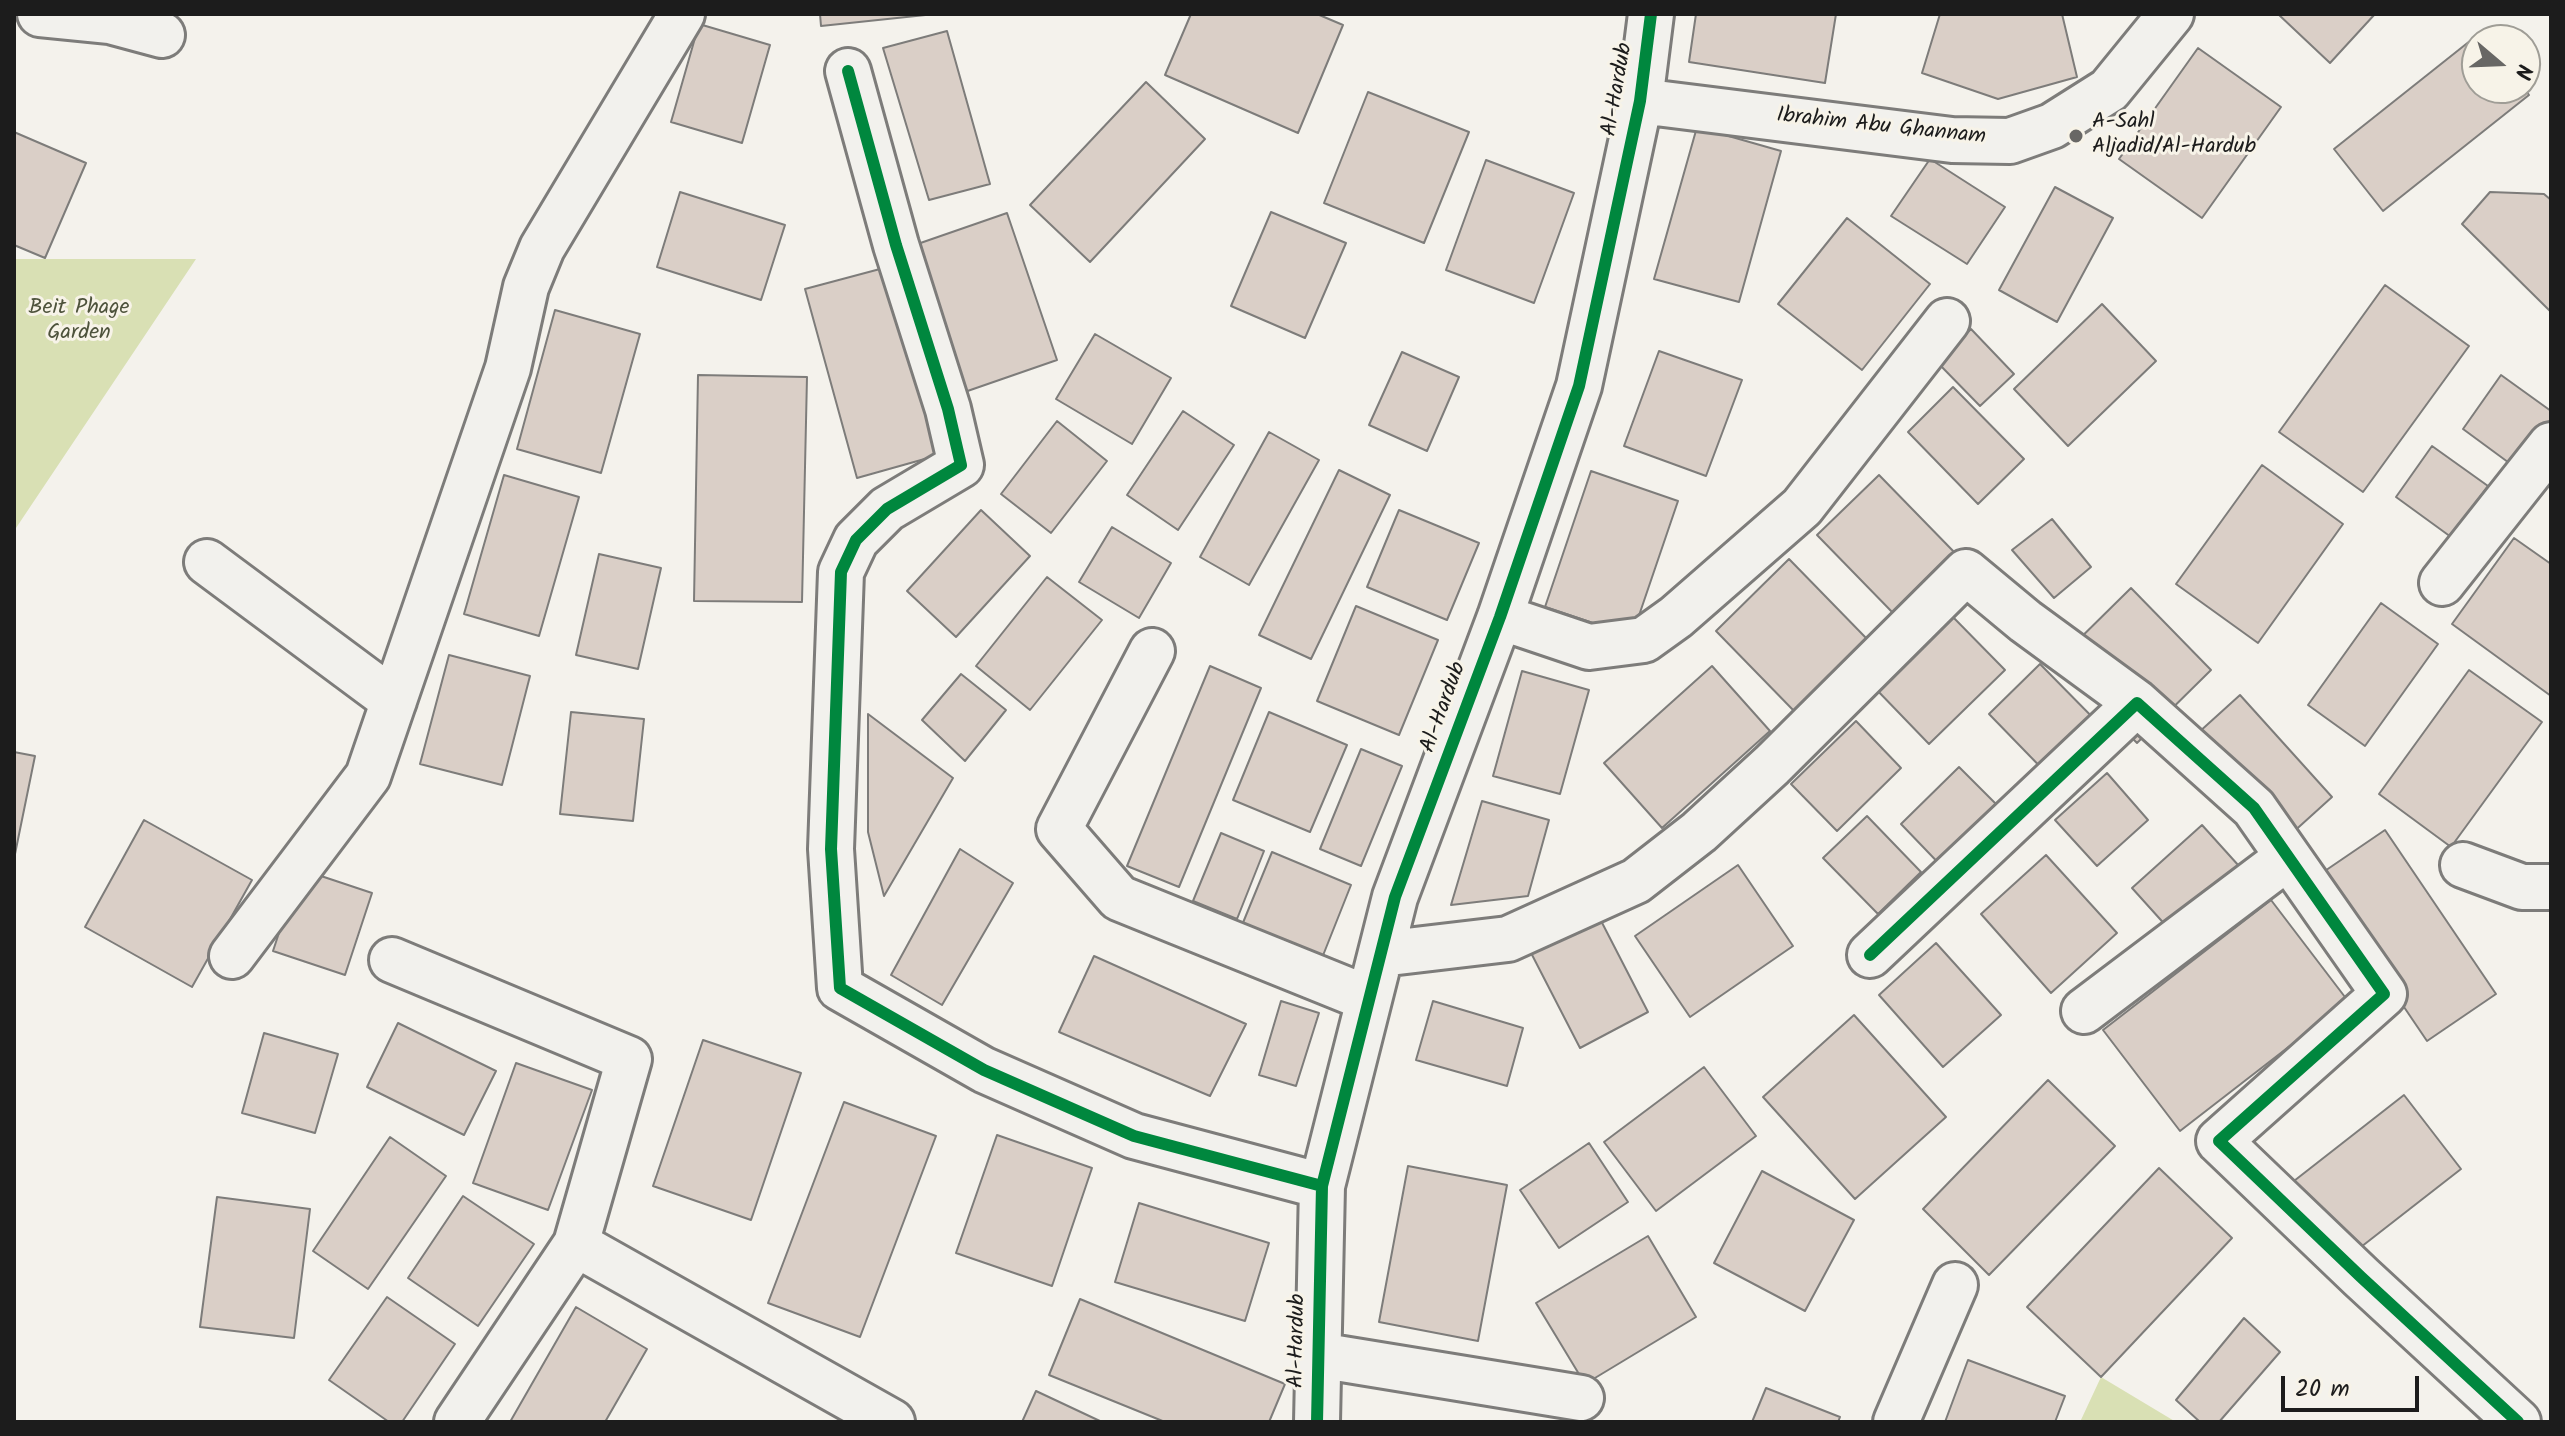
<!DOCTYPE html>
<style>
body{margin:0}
#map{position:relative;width:2565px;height:1436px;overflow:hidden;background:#f4f2ec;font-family:Kalam,sans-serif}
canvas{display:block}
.frame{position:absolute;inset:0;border:16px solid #1c1c1c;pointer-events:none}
.north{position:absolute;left:2461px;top:24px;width:80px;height:80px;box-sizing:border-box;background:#f7f3e8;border:2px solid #9f9d96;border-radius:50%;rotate:109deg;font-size:22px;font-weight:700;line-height:32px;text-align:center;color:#1c1c1c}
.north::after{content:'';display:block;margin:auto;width:28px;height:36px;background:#686765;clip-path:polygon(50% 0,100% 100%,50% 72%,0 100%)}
.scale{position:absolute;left:2281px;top:1376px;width:138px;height:36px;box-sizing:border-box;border:4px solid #1c1c1c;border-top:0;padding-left:10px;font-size:24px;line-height:28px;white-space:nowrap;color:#1c1c1c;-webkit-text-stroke:6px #f7f3e8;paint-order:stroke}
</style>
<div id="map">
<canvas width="2565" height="1436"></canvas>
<div class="frame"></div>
<div class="north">N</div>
<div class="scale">20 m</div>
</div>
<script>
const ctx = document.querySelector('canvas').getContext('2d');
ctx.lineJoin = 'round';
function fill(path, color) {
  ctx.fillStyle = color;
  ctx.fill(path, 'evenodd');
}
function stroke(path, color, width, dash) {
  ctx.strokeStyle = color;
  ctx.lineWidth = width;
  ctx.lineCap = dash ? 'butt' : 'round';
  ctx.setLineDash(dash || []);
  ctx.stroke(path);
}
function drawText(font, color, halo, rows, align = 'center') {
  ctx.font = font + ' Kalam,sans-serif';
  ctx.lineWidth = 6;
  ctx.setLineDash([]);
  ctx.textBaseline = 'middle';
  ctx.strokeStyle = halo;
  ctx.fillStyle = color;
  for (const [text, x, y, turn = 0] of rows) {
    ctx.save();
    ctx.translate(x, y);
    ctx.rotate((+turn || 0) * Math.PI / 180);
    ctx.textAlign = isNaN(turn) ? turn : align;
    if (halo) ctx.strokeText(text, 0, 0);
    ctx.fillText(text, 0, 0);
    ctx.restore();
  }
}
const green = new Path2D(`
 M14 259H196L14 531Z
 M2101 1377 2176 1422H2080Z`);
const building = new Path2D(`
 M820 14H935L821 26Z
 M1191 14H1317L1343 25 1298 133 1165 75Z
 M1696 14H1836L1825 83 1689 62Z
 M1940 14H2062L2077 77 1998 99 1922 73Z
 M2278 14H2375L2330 63Z
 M699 24 770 45 742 143 671 122Z
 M947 31 990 184 929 200 883 48Z
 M2480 33 2486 40H2477V88H2524L2529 95 2383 211 2334 149Z
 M2198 48 2281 107 2202 218 2119 159Z
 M1146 82 1205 139 1090 262 1030 205Z
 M1368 92 1469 132 1424 243 1324 203Z
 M1697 127 1781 151 1739 302 1654 279Z
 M14 132 86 163 45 258 14 245Z
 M1930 159 2005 207 1967 264 1891 216Z
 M1486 160 1574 193 1534 303 1446 270Z
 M2055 187 2113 218 2057 322 1999 290Z
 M680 192 785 225 761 300 657 267Z
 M2490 192 2544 194 2551 200V312L2462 224Z
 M1271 212 1346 243 1305 338 1231 306Z
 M1007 213 1057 360 956 395 906 248Z
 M1847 218 1930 284 1862 370 1778 304Z
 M895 265 946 453 857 478 805 289Z
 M2385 285 2469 346 2363 492 2279 432Z
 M2102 304 2156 361 2068 446 2014 389Z
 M555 310 640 334 601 473 517 449Z
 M1971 329 2014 374 1980 406 1937 362Z
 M1095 334 1171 378 1132 444 1056 399Z
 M1659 351 1742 380 1706 476 1624 446Z
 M1402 352 1459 377 1427 451 1369 425Z
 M698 375 807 377 802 602 694 601Z
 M2501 375 2551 411V419L2516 468 2463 429Z
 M1953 387 2024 459 1978 504 1908 432Z
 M1183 411 1234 445 1178 530 1127 495Z
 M1057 421 1107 461 1051 533 1001 494Z
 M1269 432 1319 460 1249 585 1200 557Z
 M2432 446 2488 486 2451 537 2396 497Z
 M2262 465 2343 524 2258 643 2176 584Z
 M1339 470 1390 495 1311 659 1259 635Z
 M1591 471 1678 501 1632 636 1545 607Z
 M504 475 579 497 539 636 464 614Z
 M1879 475 1957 555 1895 615 1817 535Z
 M981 510 1030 556 956 637 907 591Z
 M1399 510 1479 543 1447 620 1367 587Z
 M2052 519 2091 567 2054 598 2012 550Z
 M1112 527 1171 563 1139 618 1079 582Z
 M2514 538 2551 564V696L2452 624Z
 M599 554 661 568 638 669 576 655Z
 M1789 559 1868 640 1795 712 1716 631Z
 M1047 577 1102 620 1030 710 976 666Z
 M2131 588 2211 670 2137 743 2057 661Z
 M2381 603 2438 644 2365 746 2308 705Z
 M1356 606 1438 640 1399 735 1317 701Z
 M1949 613 2005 670 1929 744 1874 687Z
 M449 655 530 676 502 785 420 764Z
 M2040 664 2108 733 2057 784 1989 714Z
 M1210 666 1261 688 1179 887 1127 866Z
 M1712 666 1770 731 1662 828 1604 763Z
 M2469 670 2542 722 2451 847 2379 794Z
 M1522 671 1589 690 1560 794 1493 776Z
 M961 674 1006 710 965 761 922 720Z
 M2240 695 2332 797 2269 854 2177 752Z
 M571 712 644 719 633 821 560 814Z
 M1269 712 1347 745 1310 832 1233 800Z
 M868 714 953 778 884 896 868 832Z
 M1856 721 1901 768 1837 831 1791 784Z
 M1361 749 1402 766 1361 866 1320 849Z
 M14 752 35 756 15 854H14Z
 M1959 767 2009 817 1950 875 1901 824Z
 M2107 773 2148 820 2097 866 2055 820Z
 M1482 801 1549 820 1528 896 1451 905Z
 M1867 816 1921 872 1878 914 1823 858Z
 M144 820 252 880 192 987 85 927Z
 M2202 825 2248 876 2178 939 2132 888Z
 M2385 830 2496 994 2427 1041 2316 877Z
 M1221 833 1264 851 1237 919 1193 901Z
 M960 849 1013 883 942 1005 891 975Z
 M1272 852 1351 885 1320 963 1240 930Z
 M2046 855 2117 933 2051 993 1981 914Z
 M1738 865 1793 946 1690 1017 1635 936Z
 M300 869 372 893 345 975 273 951Z
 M2271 900 2348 1001 2180 1131 2103 1030Z
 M1597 913 1648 1012 1580 1048 1529 949Z
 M1936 943 2001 1015 1943 1067 1879 995Z
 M1094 956 1246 1024 1210 1096 1059 1032Z
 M1281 1001 1319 1013 1296 1086 1259 1075Z
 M1433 1001 1523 1028 1507 1086 1416 1060Z
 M1854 1015 1946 1117 1855 1199 1763 1097Z
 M398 1023 496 1071 464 1135 367 1087Z
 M264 1033 338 1054 315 1133 242 1113Z
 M703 1040 801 1073 751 1220 653 1186Z
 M516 1063 592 1090 548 1210 473 1183Z
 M1704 1067 1756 1136 1656 1211 1604 1142Z
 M2048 1080 2115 1146 1989 1275 1923 1209Z
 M2404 1095 2461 1169 2343 1261 2285 1188Z
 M844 1102 936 1136 860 1337 768 1303Z
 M997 1135 1092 1168 1052 1286 956 1253Z
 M390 1137 446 1176 368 1289 313 1251Z
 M1589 1143 1628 1202 1559 1248 1520 1190Z
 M1408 1166 1507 1185 1478 1341 1379 1322Z
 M2159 1168 2232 1238 2101 1377 2027 1307Z
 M1762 1171 1854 1220 1805 1311 1714 1263Z
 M463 1196 534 1244 478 1326 408 1278Z
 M217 1197 310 1209 294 1338 200 1327Z
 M1139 1203 1269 1243 1245 1321 1115 1282Z
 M1648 1236 1696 1317 1585 1384 1536 1303Z
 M387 1297 455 1344 402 1422H389L329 1380Z
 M1080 1299 1285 1384 1269 1422H1165L1049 1375Z
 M576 1307 647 1349 605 1422H510Z
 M2244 1318 2280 1352 2219 1422H2200L2176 1400Z
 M1968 1360 2065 1396 2055 1422H1945Z
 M1766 1388 1840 1417 1838 1422H1752Z
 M1036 1391 1102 1422H1022Z`);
const minor = new Path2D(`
 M40 14 110 21 162 35
 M848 71 896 245 948 409 961 465 887 509 856 540 841 572 831 849 840 988 984 1070 1134 1136 1322 1186
 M1640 101 1952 140 2010 141 2052 126 2109 90 2171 14
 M207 562 394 701
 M2442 583 2551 445
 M1500 617 1589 647 1644 640 1676 617 1802 507 1947 321
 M1152 651 1059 829 1119 898 1369 999
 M2463 865 2522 887H2551
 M1381 954 1508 939 1636 881 1699 832 1772 765 1966 572 2025 621 2137 703
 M1870 955 2137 703 2254 808 2384 994 2219 1141 2361 1277 2518 1422
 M232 956 368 776 508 368 526 287 542 248 682 14
 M392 960 629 1059 576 1244 457 1422
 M2084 1011 2288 857
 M576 1244 892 1422
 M1318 1355 1581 1398
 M1317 1422 1322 1186 1395 897 1500 617 1579 386 1640 101 1651 14
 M1896 1422 1955 1285`);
const cycleway = new Path2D(`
 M848 71 896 245 948 409 961 465 887 509 856 540 841 572 831 849 840 988 984 1070 1134 1136 1322 1186
 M1870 955 2137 703 2254 808 2384 994 2219 1141 2361 1277 2518 1422
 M1317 1422 1322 1186 1395 897 1500 617 1579 386 1640 101 1651 14`);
const markers = [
 [2076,136,8,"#686765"]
];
const streetNames = [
 ["Al-Hardub",1619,90,-80],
 ["Ibrahim Abu Ghannam",1881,128,6],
 ["Al-Hardub",1445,708,-70],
 ["Al-Hardub",1299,1341,-89]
];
const poiNames = [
 ["A-Sahl",2092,123],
 ["Aljadid/Al-Hardub",2092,148]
];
const parkNames = [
 ["Beit Phage",79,309],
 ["Garden",79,334]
];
fill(green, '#d9e0b4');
fill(building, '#dacfc7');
stroke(building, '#7d7c7a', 2);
stroke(minor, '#7d7c7a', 50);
stroke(minor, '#f2f1ed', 44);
stroke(cycleway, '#00873e', 12);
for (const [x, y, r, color] of markers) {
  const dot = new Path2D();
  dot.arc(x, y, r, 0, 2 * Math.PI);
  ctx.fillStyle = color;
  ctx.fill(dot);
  stroke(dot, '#f7f3e8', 3);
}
drawText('22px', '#1c1c1c', '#f7f3e8', streetNames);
drawText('22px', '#1c1c1c', '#f7f3e8', poiNames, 'left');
drawText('22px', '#4e533c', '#f7f3e8', parkNames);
</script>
